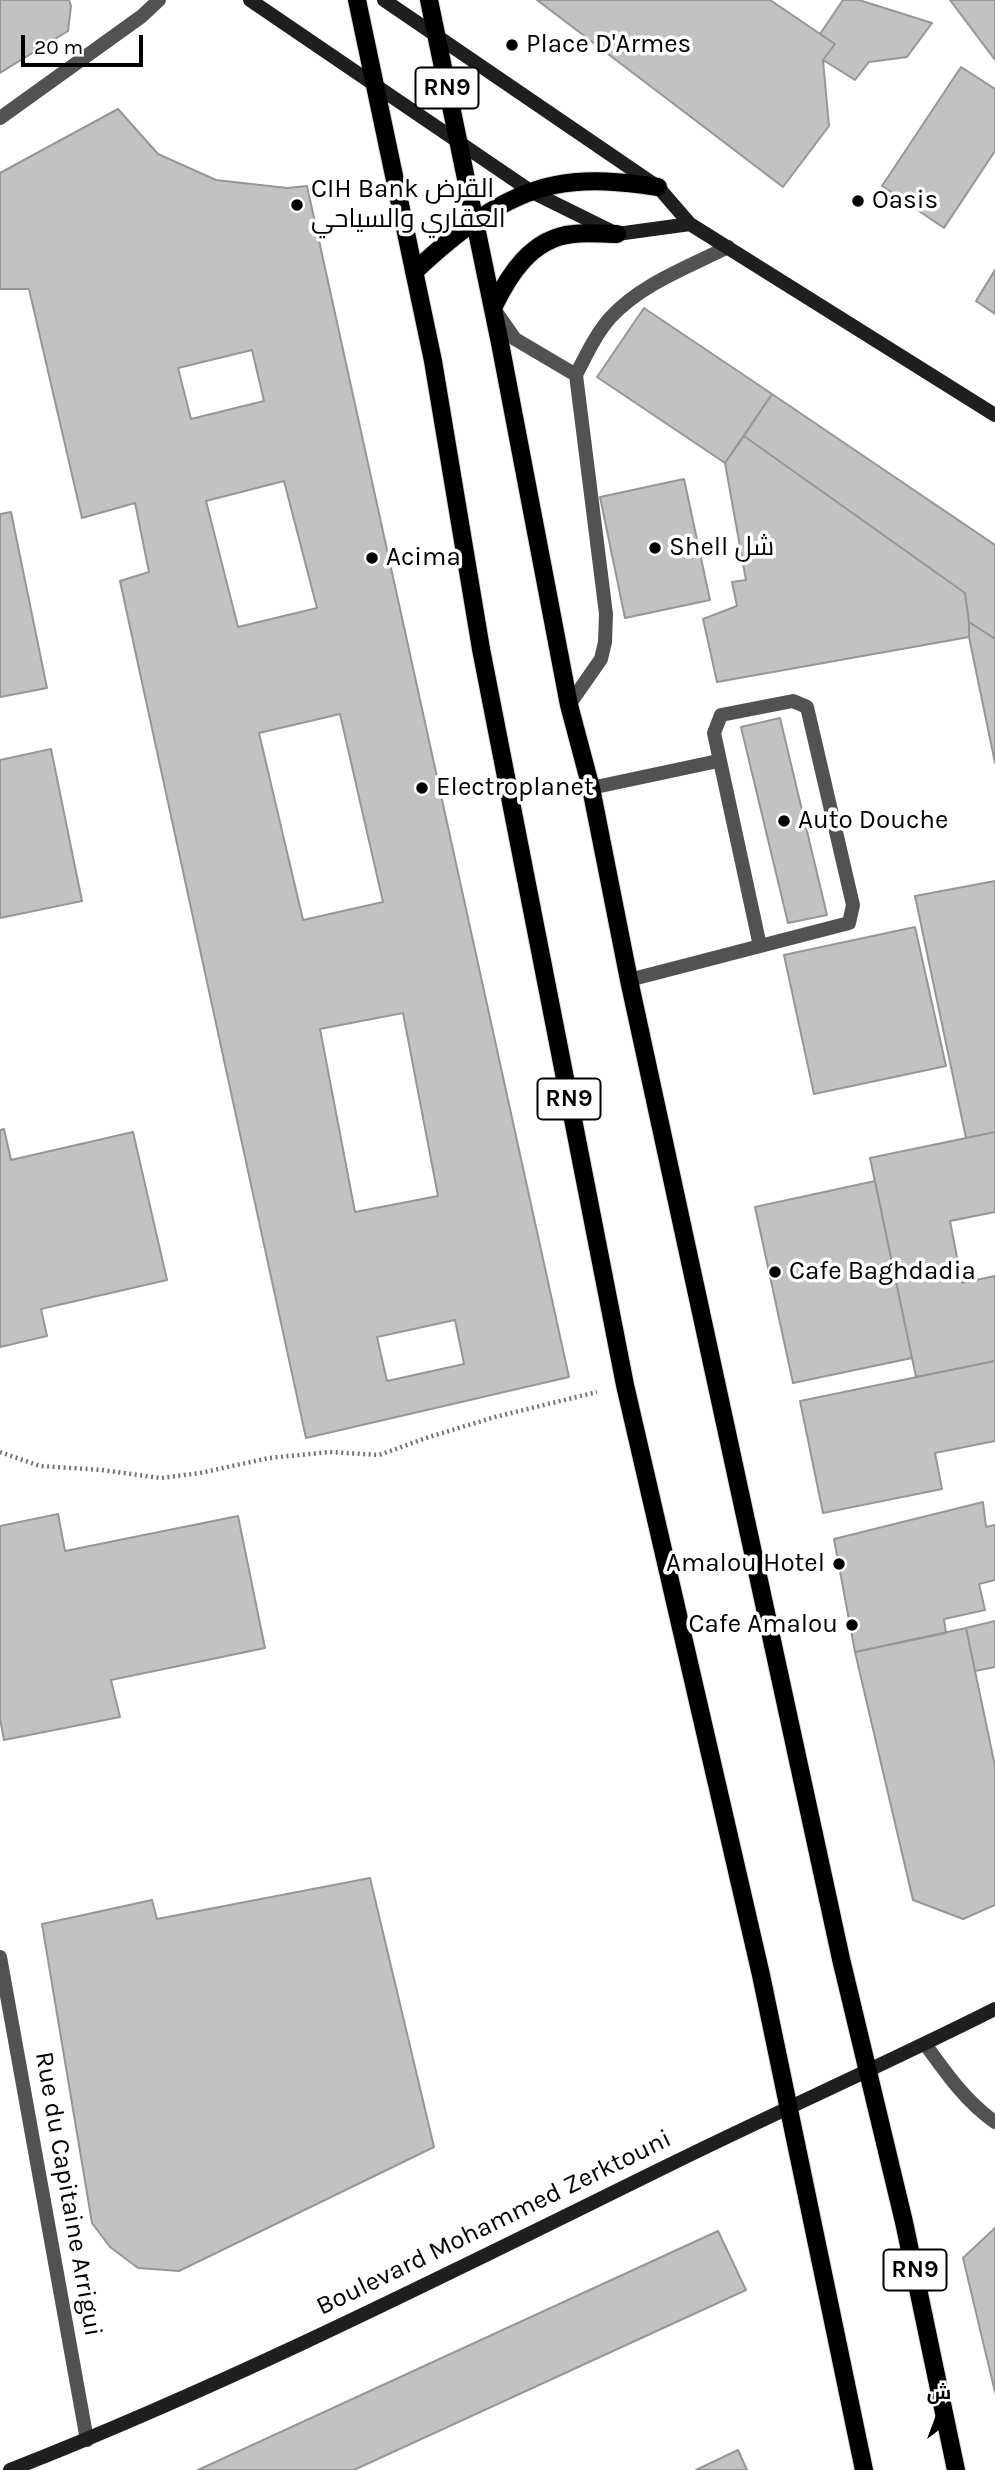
<!DOCTYPE html>
<meta charset="utf-8">
<style>
body{margin:0}
#map{position:relative;width:995px;height:2470px;overflow:hidden;background:#fff;font-family:Karla,Cairo,sans-serif}
canvas{display:block}
.north{position:absolute;left:904px;top:2379px;width:70px;height:70px;-webkit-text-stroke:5px #fff;paint-order:stroke;rotate:0deg;font-size:19px;font-weight:700;line-height:28px;text-align:center;color:#000}
.north::after{content:'';display:block;margin:auto;width:24px;height:32px;background:#000;clip-path:polygon(50% 0,100% 100%,50% 72%,0 100%)}
.scale{position:absolute;left:21px;top:35px;width:122px;height:32px;box-sizing:border-box;border:4px solid #000;border-top:0;padding-left:9px;font-size:21px;line-height:24px;white-space:nowrap;color:#000;-webkit-text-stroke:5px #fff;paint-order:stroke}
</style>
<div id="map">
<canvas width="995" height="2470"></canvas>
<div class="north">ش</div>
<div class="scale">20 m</div>
</div>
<script>
const ctx = document.querySelector('canvas').getContext('2d');
ctx.lineJoin = 'round';
function fill(path, color) {
  ctx.fillStyle = color;
  ctx.fill(path, 'evenodd');
}
function stroke(path, color, width, dash) {
  ctx.strokeStyle = color;
  ctx.lineWidth = width;
  ctx.lineCap = dash ? 'butt' : 'round';
  ctx.setLineDash(dash || []);
  ctx.stroke(path);
}
function drawText(font, color, halo, rows, align = 'center') {
  ctx.font = font + ' Karla,Cairo,sans-serif';
  ctx.lineWidth = 7;
  ctx.setLineDash([]);
  ctx.textBaseline = 'middle';
  ctx.strokeStyle = halo;
  ctx.fillStyle = color;
  for (const [text, x, y, turn = 0] of rows) {
    ctx.save();
    ctx.translate(x, y);
    ctx.rotate((+turn || 0) * Math.PI / 180);
    ctx.textAlign = isNaN(turn) ? turn : align;
    if (halo) ctx.strokeText(text, 0, 0);
    ctx.fillText(text, 0, 0);
    ctx.restore();
  }
}
const building = new Path2D(`
 M0 0H69L71 6 68 31 0 73Z
 M537 0H770L835 44 823 60 829 126 783 187Z
 M843 0H859L932 23 907 57 869 62 855 80 823 60 835 44 820 34Z
 M950 0H995V60Z
 M961 67 995 89V151L944 228 882 186Z
 M118 109 158 154 216 180 287 188 307 186 569 1377 306 1438 120 581 149 572 135 503 82 518 29 289H0V173ZM252 350 264 401 191 419 178 368ZM284 481 317 608 238 627 206 501ZM340 714 383 902 303 920 259 733ZM403 1013 438 1196 355 1212 320 1029ZM455 1320 464 1364 387 1381 377 1337Z
 M995 270V314L976 301Z
 M644 308 772 394 725 463 597 377Z
 M772 394 995 545V639L969 622 965 593 744 436Z
 M744 436 965 593 969 622V637L717 682 703 619 737 606 732 582 746 580 725 463Z
 M684 479 710 600 625 618 600 497Z
 M11 512 47 688 0 697V514Z
 M969 622 995 639V763L969 637Z
 M780 718 827 915 788 923 741 727Z
 M51 749 82 901 0 918V760Z
 M995 881V1132L966 1138 915 896Z
 M915 927 946 1066 814 1094 784 955Z
 M4 1129 11 1160 133 1132 167 1280 41 1309 47 1336 0 1347V1130Z
 M995 1132V1212L950 1221 962 1283 995 1276V1361L916 1377 870 1158Z
 M875 1181 912 1358 793 1383 755 1207Z
 M995 1361V1441L935 1453 942 1489 823 1513 800 1401Z
 M983 1502 986 1527 995 1525V1580L979 1584 985 1610 944 1619 946 1633 855 1652 834 1539Z
 M58 1514 65 1551 238 1516 265 1648 111 1680 120 1717 4 1740 0 1719V1526Z
 M995 1621V1667L975 1671 966 1628Z
 M966 1628 995 1766V1905L963 1919 913 1900 855 1652Z
 M370 1878 434 2147 179 2271 138 2268 110 2247 92 2223 42 1924 152 1900 157 1919Z
 M995 2228V2392L963 2258Z
 M718 2231 746 2290 354 2470H198Z
 M738 2450 747 2470H696Z`);
const path = new Path2D(`
 M0 1452 40 1466 102 1470 161 1478 200 1473 269 1458 330 1452 379 1455 429 1437 495 1417 597 1392`);
const service = new Path2D(`
 M494 309 515 339 576 375
 M569 705 601 659 605 642 606 614 576 375C586 355 596 334 610 318 641 284 688 267 728 247
 M591 788 718 761
 M629 980 849 923 853 905 807 707 793 701 721 715 714 733 760 946`);
const minor = new Path2D(`
 M0 118 142 16 159 0
 M0 1957 87 2440
 M925 2044C946 2073 966 2102 995 2122`);
const secondary = new Path2D(`
 M250 0 532 192 617 234 690 224
 M384 0 658 187 690 224 995 415
 M10 2470C234 2382 449 2273 665 2167 774 2113 886 2064 995 2009`);
const primary = new Path2D(`
 M357 0 433 361 481 649 625 1385 761 1975 864 2470
 M429 0 500 343 569 705 591 788 629 980 841 1959 904 2222 956 2470
 M414 272C453 235 501 196 555 185 589 178 624 182 658 187
 M493 308C509 274 532 238 573 234 587 232 603 234 617 234`);
const markers = [
 [512,45,7,"#000"],
 [858,201,7,"#000"],
 [297,205,7,"#000"],
 [655,548,7,"#000"],
 [372,558,7,"#000"],
 [422,788,7,"#000"],
 [784,821,7,"#000"],
 [775,1272,7,"#000"],
 [839,1564,7,"#000"],
 [852,1625,7,"#000"]
];
const shields = [
 [447,88,63],
 [569,1099,63],
 [915,2270,63]
];
const shieldNames = [
 ["RN9",447,88],
 ["RN9",569,1099],
 ["RN9",915,2270]
];
const poiNames = [
 ["Place D'Armes",526,45],
 ["CIH Bank القرض",311,190],
 ["العقاري والسياحي",311,220],
 ["Oasis",872,201],
 ["Shell شل",669,548],
 ["Acima",386,558],
 ["Electroplanet",436,788],
 ["Auto Douche",798,821],
 ["Cafe Baghdadia",789,1272],
 ["Amalou Hotel",825,1564,"right"],
 ["Cafe Amalou",838,1625,"right"]
];
const streetNames = [
 ["Rue du Capitaine Arrigui",68,2194,80],
 ["Boulevard Mohammed Zerktouni",494,2223,-26]
];
fill(building, '#c2c2c2');
stroke(building, '#969696', 2);
stroke(primary, '#dbdbdb', 20);
stroke(path, '#747474', 4.5, [2, 3.5]);
stroke(service, '#525252', 14);
stroke(minor, '#525252', 14);
stroke(secondary, '#1f1f1f', 14);
stroke(primary, '#000', 18);
for (const [x, y, r, color] of markers) {
  const dot = new Path2D();
  dot.arc(x, y, r, 0, 2 * Math.PI);
  ctx.fillStyle = color;
  ctx.fill(dot);
  stroke(dot, '#fff', 2.5);
}
for (const [x, y, w] of shields) {
  const box = new Path2D();
  box.roundRect(x - w / 2, y - 20.5, w, 41, 5);
  ctx.fillStyle = '#fff';
  ctx.fill(box);
  stroke(box, '#000', 2);
}
drawText('bold 24px', '#000', null, shieldNames);
drawText('26px', '#000', '#fff', poiNames, 'left');
drawText('26px', '#000', '#fff', streetNames);
</script>
